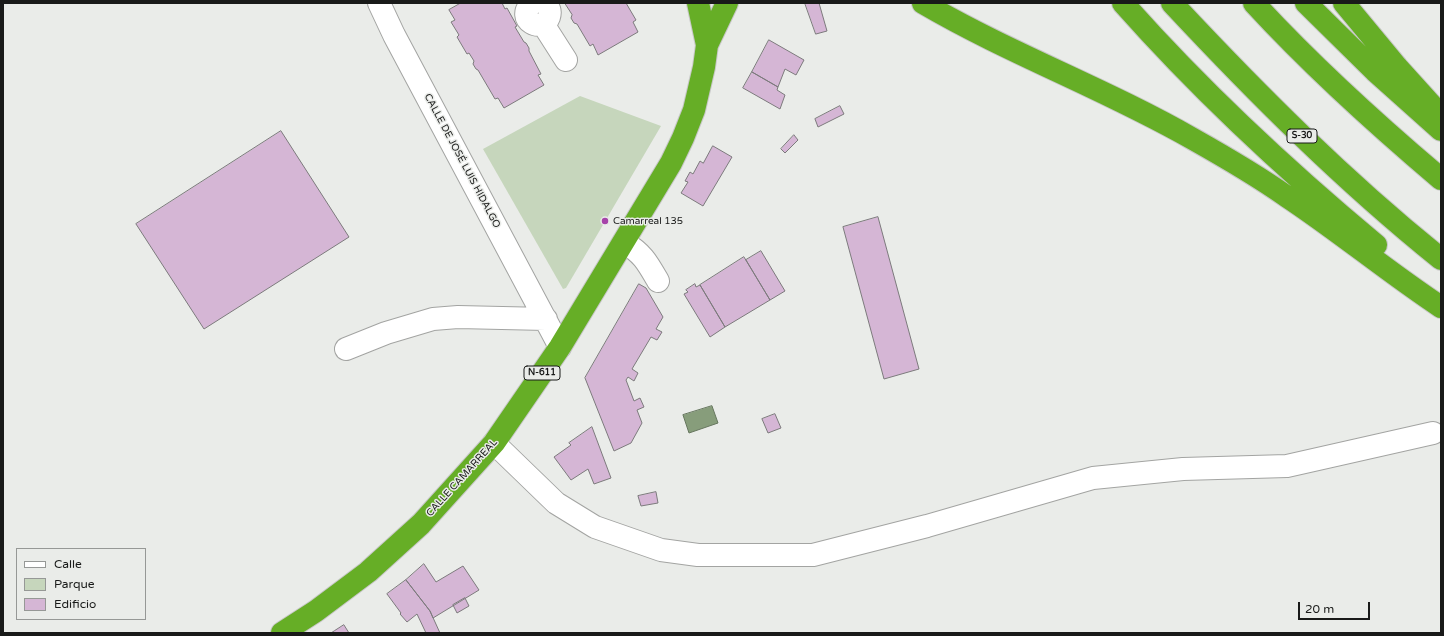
<!DOCTYPE html>
<meta charset="utf-8">
<style>
body{margin:0}
#map{position:relative;width:1444px;height:636px;overflow:hidden;background:#eaece9;font-family:"Varela Round",sans-serif}
canvas{display:block}
.frame{position:absolute;inset:0;border:4px solid #191a19;pointer-events:none}
.legend{position:absolute;left:16px;top:548px;width:130px;height:72px;box-sizing:border-box;background:#eaece9;border:1px solid #969896;margin:0;padding:5px 7px;list-style:none;font-size:12px;color:#191a19}
.legend li{display:flex;align-items:center;gap:8px;height:20px}
.legend b{width:20px;border:1px solid #969896}
.scale{position:absolute;left:1298px;top:602px;width:72px;height:18px;box-sizing:border-box;border:2px solid #191a19;border-top:0;padding-left:5px;font-size:12px;line-height:14px;white-space:nowrap;color:#191a19;-webkit-text-stroke:3px #eaece9;paint-order:stroke}
</style>
<div id="map">
<canvas width="1444" height="636"></canvas>
<div class="frame"></div>
<ul class="legend">
<li><b style="height:5px;background:#fff"></b>Calle</li>
<li><b style="height:11px;background:#c6d6bc"></b>Parque</li>
<li><b style="height:11px;background:#d5b6d5"></b>Edificio</li>
</ul>
<div class="scale">20 m</div>
</div>
<script>
const ctx = document.querySelector('canvas').getContext('2d');
ctx.lineJoin = 'round';
function fill(path, color) {
  ctx.fillStyle = color;
  ctx.fill(path, 'evenodd');
}
function stroke(path, color, width, dash) {
  ctx.strokeStyle = color;
  ctx.lineWidth = width;
  ctx.lineCap = dash ? 'butt' : 'round';
  ctx.setLineDash(dash || []);
  ctx.stroke(path);
}
function drawText(font, color, halo, rows, align = 'center') {
  ctx.font = font + ' "Varela Round",sans-serif';
  ctx.lineWidth = 3;
  ctx.setLineDash([]);
  ctx.textBaseline = 'middle';
  ctx.strokeStyle = halo;
  ctx.fillStyle = color;
  for (const [text, x, y, turn = 0] of rows) {
    ctx.save();
    ctx.translate(x, y);
    ctx.rotate((+turn || 0) * Math.PI / 180);
    ctx.textAlign = isNaN(turn) ? turn : align;
    if (halo) ctx.strokeText(text, 0, 0);
    ctx.fillText(text, 0, 0);
    ctx.restore();
  }
}
const green = new Path2D(`
 M580 96 661 126 566 288 563 289 483 149Z`);
const water = new Path2D(`
 M712 406 718 423 689 433 683 415Z`);
const building = new Path2D(`
 M461 3H502L505 9 507 8 517 26 515 27 524 42 526 43 529 48V51L541 74 538 75 544 85 504 108 498 98 495 99 478 70 476 69 473 64 474 61 469 53 467 54 457 37 459 35 451 22 455 20 449 10Z
 M565 3H626L636 20 633 22 638 32 598 55 593 44 590 46 577 24 574 23 571 18 572 15Z
 M805 3H819L827 31 816 34Z
 M769 40 804 60 796 75 785 69 778 87 752 72Z
 M752 72 778 87 777 90 785 95 780 109 743 88Z
 M840 106 844 114 818 127 815 119Z
 M281 131 349 237 204 329 136 224Z
 M794 135 798 140 785 153 781 149Z
 M713 146 732 157 703 206 681 193 688 182 685 181 690 172 693 174 700 161 703 163Z
 M878 217 919 369 884 379 843 227Z
 M761 251 785 291 770 300 746 260Z
 M744 257 770 300 725 327 700 285Z
 M639 284 646 288 663 317 656 329 662 332 657 340 651 337 632 369 638 373 634 381 628 377 626 380 634 401 640 398 644 407 637 410 642 423 631 443 614 451 585 378Z
 M695 284 696 287 700 285 725 327 710 337 684 294 688 292 686 290Z
 M775 414 781 428 768 433 762 419Z
 M592 427 611 478 594 484 588 469 571 480 554 457 571 445 569 443Z
 M656 492 658 503 641 506 638 496Z
 M424 564 436 582 463 566 479 590 433 618 430 611 406 580Z
 M406 580 430 611 440 633H426L417 614 407 622 400 614 401 613 387 594Z
 M465 598 469 606 457 613 453 605Z
 M344 625 349 633H331L334 631Z`);
const street = new Path2D(`
 M379 3 394 35 560 347
 M532 3C514 20 543 34 549 17 551 11 549 7 544 3
 M543 24 566 60
 M624 242C643 254 647 262 658 281
 M346 349 386 333 433 319 458 317 546 319
 M494 443 556 503 595 527 661 550 698 555H813L927 526 1093 478 1183 469 1287 466 1433 433`);
const highway = new Path2D(`
 M698 3 707 45
 M923 3C1010 54 1106 89 1193 139 1225 157 1256 175 1286 196 1339 231 1388 272 1441 307
 M1123 3C1200 90 1286 170 1376 245
 M1172 3C1257 94 1344 181 1441 259
 M1254 3C1312 66 1376 124 1441 179
 M1306 3 1375 71 1441 130
 M1344 3 1397 67 1436 110
 M282 633 316 611 368 572 421 524 494 443 560 347 671 163 683 138 694 110 704 67 707 45 727 3`);
const markers = [
 [605,221,4,"#a643a9"]
];
const shields = [
 [1302,136,30],
 [542,373,36]
];
const shieldNames = [
 ["S-30",1302,136],
 ["N-611",542,373]
];
const streetNames = [
 ["CALLE DE JOSÉ LUIS HIDALGO",462,161,62],
 ["CALLE CAMARREAL",462,478,-48]
];
const poiNames = [
 ["Camarreal 135",613,221]
];
fill(green, '#c6d6bc');
fill(water, '#879d7b');
stroke(water, '#66765e', 1);
fill(building, '#d5b6d5');
stroke(building, '#7c7a7c', 1);
stroke(street, '#a3a4a2', 24);
stroke(highway, '#c8c8c8', 24);
stroke(street, '#fff', 22);
stroke(highway, '#66ae26', 22);
for (const [x, y, r, color] of markers) {
  const dot = new Path2D();
  dot.arc(x, y, r, 0, 2 * Math.PI);
  ctx.fillStyle = color;
  ctx.fill(dot);
  stroke(dot, '#eaece9', 1.5);
}
for (const [x, y, w] of shields) {
  const box = new Path2D();
  box.roundRect(x - w / 2, y - 7, w, 14, 3);
  ctx.fillStyle = '#eaece9';
  ctx.fill(box);
  stroke(box, '#191a19', 1);
}
drawText('bold 9px', '#191a19', null, shieldNames);
drawText('10px', '#191a19', '#eaece9', streetNames);
drawText('10px', '#191a19', '#eaece9', poiNames, 'left');
</script>
